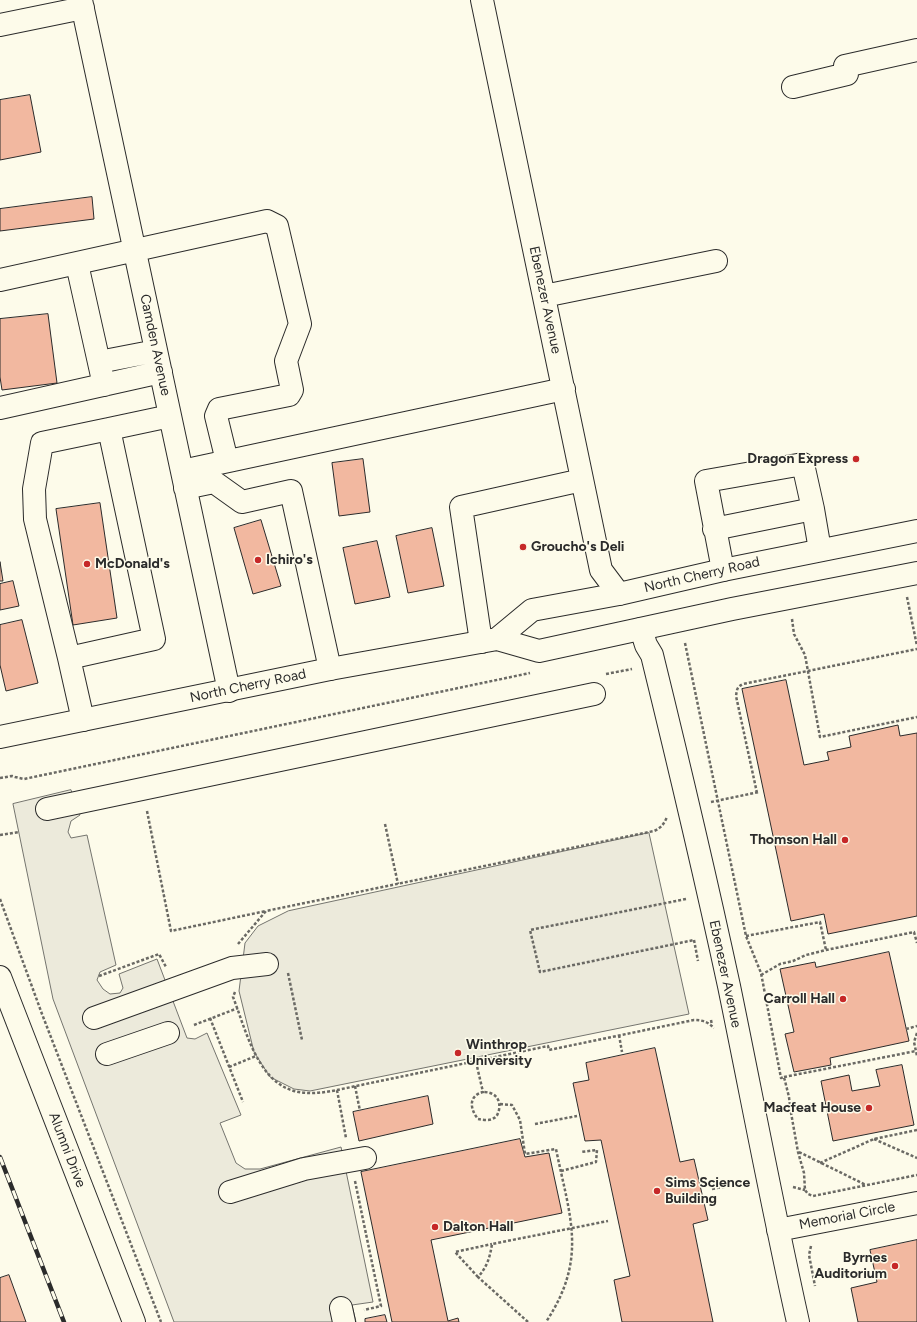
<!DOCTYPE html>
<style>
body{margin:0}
canvas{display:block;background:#fdfbea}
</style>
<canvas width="917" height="1322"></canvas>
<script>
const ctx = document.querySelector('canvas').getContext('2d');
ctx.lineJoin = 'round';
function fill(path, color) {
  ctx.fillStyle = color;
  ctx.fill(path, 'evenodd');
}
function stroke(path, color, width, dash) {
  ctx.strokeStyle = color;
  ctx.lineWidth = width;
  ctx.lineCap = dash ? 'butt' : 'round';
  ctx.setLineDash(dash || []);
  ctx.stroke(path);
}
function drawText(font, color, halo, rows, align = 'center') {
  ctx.font = font + ' Figtree,sans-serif';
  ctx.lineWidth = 3;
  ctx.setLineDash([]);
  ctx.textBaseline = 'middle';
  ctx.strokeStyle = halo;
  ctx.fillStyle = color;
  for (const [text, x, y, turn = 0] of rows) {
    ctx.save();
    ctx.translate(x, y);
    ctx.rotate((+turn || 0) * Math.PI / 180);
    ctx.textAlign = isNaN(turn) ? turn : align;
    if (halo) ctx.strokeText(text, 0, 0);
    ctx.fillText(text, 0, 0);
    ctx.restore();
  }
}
const parking = new Path2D(`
 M71 790 80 815 71 821 68 832 71 838 87 835 116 965 100 972 97 980 103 989 110 994 120 993 123 988 119 974 157 959 187 1038 195 1039 207 1033 241 1115 220 1123 236 1163 245 1169H260L341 1147 373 1302 352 1305 356 1322H174L53 999 13 804Z
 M649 833 689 1014 310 1091 294 1089 270 1077 254 1052 239 991 245 943 258 926 288 911Z`);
const building = new Path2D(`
 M30 95 41 152 0 160V100Z
 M92 197 94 219 0 231V209Z
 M48 314 57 383 2 390 0 377V319Z
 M363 459 370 512 339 516 332 463Z
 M100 503 117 618 73 625 56 509Z
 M261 520 281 586 253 594 234 528Z
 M432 528 444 586 408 593 396 536Z
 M377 541 390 597 355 604 343 548Z
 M0 562 3 581H0Z
 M13 581 19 606 0 610V584Z
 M22 620 38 683 6 691 0 665V625Z
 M786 680 804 765 829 760 827 752 851 747 849 736 898 725 900 736 917 733V916L828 934 824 914 791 921 742 689Z
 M889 952 909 1041 830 1058 831 1065 794 1072 785 1034 794 1032 780 969 815 962 816 967Z
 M655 1048 680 1162 694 1159 708 1220 693 1224 713 1322H622L614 1280 630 1276 601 1140 585 1141 573 1083 589 1080 586 1063Z
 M902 1065 914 1125 833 1141 821 1081 849 1075 852 1091 880 1086 876 1070Z
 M428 1096 433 1124 359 1141 353 1112Z
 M520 1139 525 1157 549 1153 562 1213 431 1240 448 1321 458 1318 459 1322H392L361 1172Z
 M917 1240V1322H858L851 1288 877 1282 870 1250Z
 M9 1275 26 1322H0V1278Z
 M385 1315 387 1322H365V1319Z`);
const path = new Path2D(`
 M907 597 917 646
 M792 619 794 634 805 655 820 737 917 717
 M685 643 746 936 761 973 781 1078 784 1077 789 1097 790 1107 798 1152 804 1173 805 1190 808 1194 813 1196 917 1175
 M606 674 632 669
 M0 778 12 776 15 777 24 779 530 673
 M757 793 736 696C737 689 737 687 743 684L917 649
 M711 802 759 792
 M147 811 171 931 266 911
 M385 824 398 884
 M0 835 19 832
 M0 899 42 1014 161 1322
 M686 899 530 930 540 972 694 940
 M746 936 820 922 826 950
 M694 940 698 961
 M238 944 266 911 654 831C661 828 664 824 667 817
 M288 973 302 1040
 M761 975 780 964 793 961 806 955 826 950 914 932 917 943
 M99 976 159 954 166 967
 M235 992 233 997C245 1027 256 1078 291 1090 306 1095 322 1093 337 1090L548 1046 549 1050 694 1020C703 1020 708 1022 714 1028
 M210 1018 243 1102
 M711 1020 712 1025
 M194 1025 238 1008
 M906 1029 917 1026
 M917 1033 914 1042 917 1056
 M619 1035 622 1052
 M476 1062 483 1092C468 1096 470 1109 478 1119 483 1120 490 1121 494 1118 497 1117 498 1113 499 1110 501 1098 494 1092 483 1092
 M229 1067 256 1056
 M784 1077 916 1051
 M355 1086 360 1111
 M337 1090 346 1138
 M500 1104 512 1105 520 1120 525 1154 556 1149C570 1218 588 1258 546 1322
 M535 1124 577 1116
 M874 1139 917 1158
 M799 1152 866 1185
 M820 1163 874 1139 917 1130
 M561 1171 596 1162 597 1150 581 1152
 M355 1181 381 1306 364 1310
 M793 1187 805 1190
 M712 1189 746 1183
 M811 1246 809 1255 815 1286
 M478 1277 455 1252 492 1244
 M528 1322 478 1277C487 1267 490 1257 492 1244L608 1221`);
const minor = new Path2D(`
 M81 0 229 691
 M482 0 601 570 619 594
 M0 25 83 8
 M793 87 847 74 845 66 917 50
 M77 264 104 385
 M0 280 267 221 277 226 300 324 286 361 292 390 289 395 219 409 216 416 227 461
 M544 296 716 261
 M99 362 156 351
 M0 408 161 372
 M109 429 170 416
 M182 471 564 389
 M185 488 214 482 242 502 291 491 330 669
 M714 529 813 509
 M723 570 706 481 803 464 813 509 820 550
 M641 629 646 645 652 655C679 765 705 875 729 986 752 1098 773 1210 798 1322
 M481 642 461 507 582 480
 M69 658 154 639 109 429 42 443 34 489 35 519 69 658 83 720
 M47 809 594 694
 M0 977 134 1322
 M94 1018 232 968 267 964
 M107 1054 168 1033
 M230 1192 304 1169 365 1158
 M778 1230 917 1203
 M341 1308 344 1322`);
const major = new Path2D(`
 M497 639 532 610 619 594 723 570 917 531
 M0 737 330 669 497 639 539 651 732 609 917 573`);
const rail = new Path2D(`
 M0 1157 64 1322`);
const markers = [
 [856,459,4,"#c62828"],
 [523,547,4,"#c62828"],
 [258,560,4,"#c62828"],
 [87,564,4,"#c62828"],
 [845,840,4,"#c62828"],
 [843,999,4,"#c62828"],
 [458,1053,4,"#c62828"],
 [869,1108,4,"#c62828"],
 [657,1191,4,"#c62828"],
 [435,1227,4,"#c62828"],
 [895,1266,4,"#c62828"]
];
const streetNames = [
 ["Ebenezer Avenue",545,300,78],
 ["Camden Avenue",155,345,78],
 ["North Cherry Road",702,575,-13],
 ["North Cherry Road",248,686,-12],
 ["Ebenezer Avenue",725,974,78],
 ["Alumni Drive",67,1150,69],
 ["Memorial Circle",847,1216,-11]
];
const poiNames = [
 ["Dragon Express",848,459,"right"],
 ["Groucho's Deli",531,547],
 ["Ichiro's",266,560],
 ["McDonald's",95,564],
 ["Thomson Hall",837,840,"right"],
 ["Carroll Hall",835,999,"right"],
 ["Winthrop",466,1045],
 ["University",466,1061],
 ["Macfeat House",861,1108,"right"],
 ["Sims Science",665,1183],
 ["Building",665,1199],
 ["Dalton Hall",443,1227],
 ["Byrnes",887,1258,"right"],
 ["Auditorium",887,1274,"right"]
];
fill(parking, '#eceadb');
stroke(parking, '#74746e', 1);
fill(building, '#f2b8a0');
stroke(building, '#2b2b2b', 1);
stroke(minor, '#2b2b2b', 24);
stroke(major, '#2b2b2b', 24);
stroke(path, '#6a6964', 2.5, [3, 2]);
stroke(minor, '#fdfbea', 22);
stroke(major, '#fdfbea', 22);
stroke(rail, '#2b2b2b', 4.5);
stroke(rail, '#fdfbea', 3, [9]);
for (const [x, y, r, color] of markers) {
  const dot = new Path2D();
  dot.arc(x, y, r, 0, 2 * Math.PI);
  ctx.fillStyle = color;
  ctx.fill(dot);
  stroke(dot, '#fdfbea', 1.5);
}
drawText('14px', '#2b2b2b', '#fdfbea', streetNames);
drawText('bold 14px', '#2b2b2b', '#fdfbea', poiNames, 'left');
</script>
